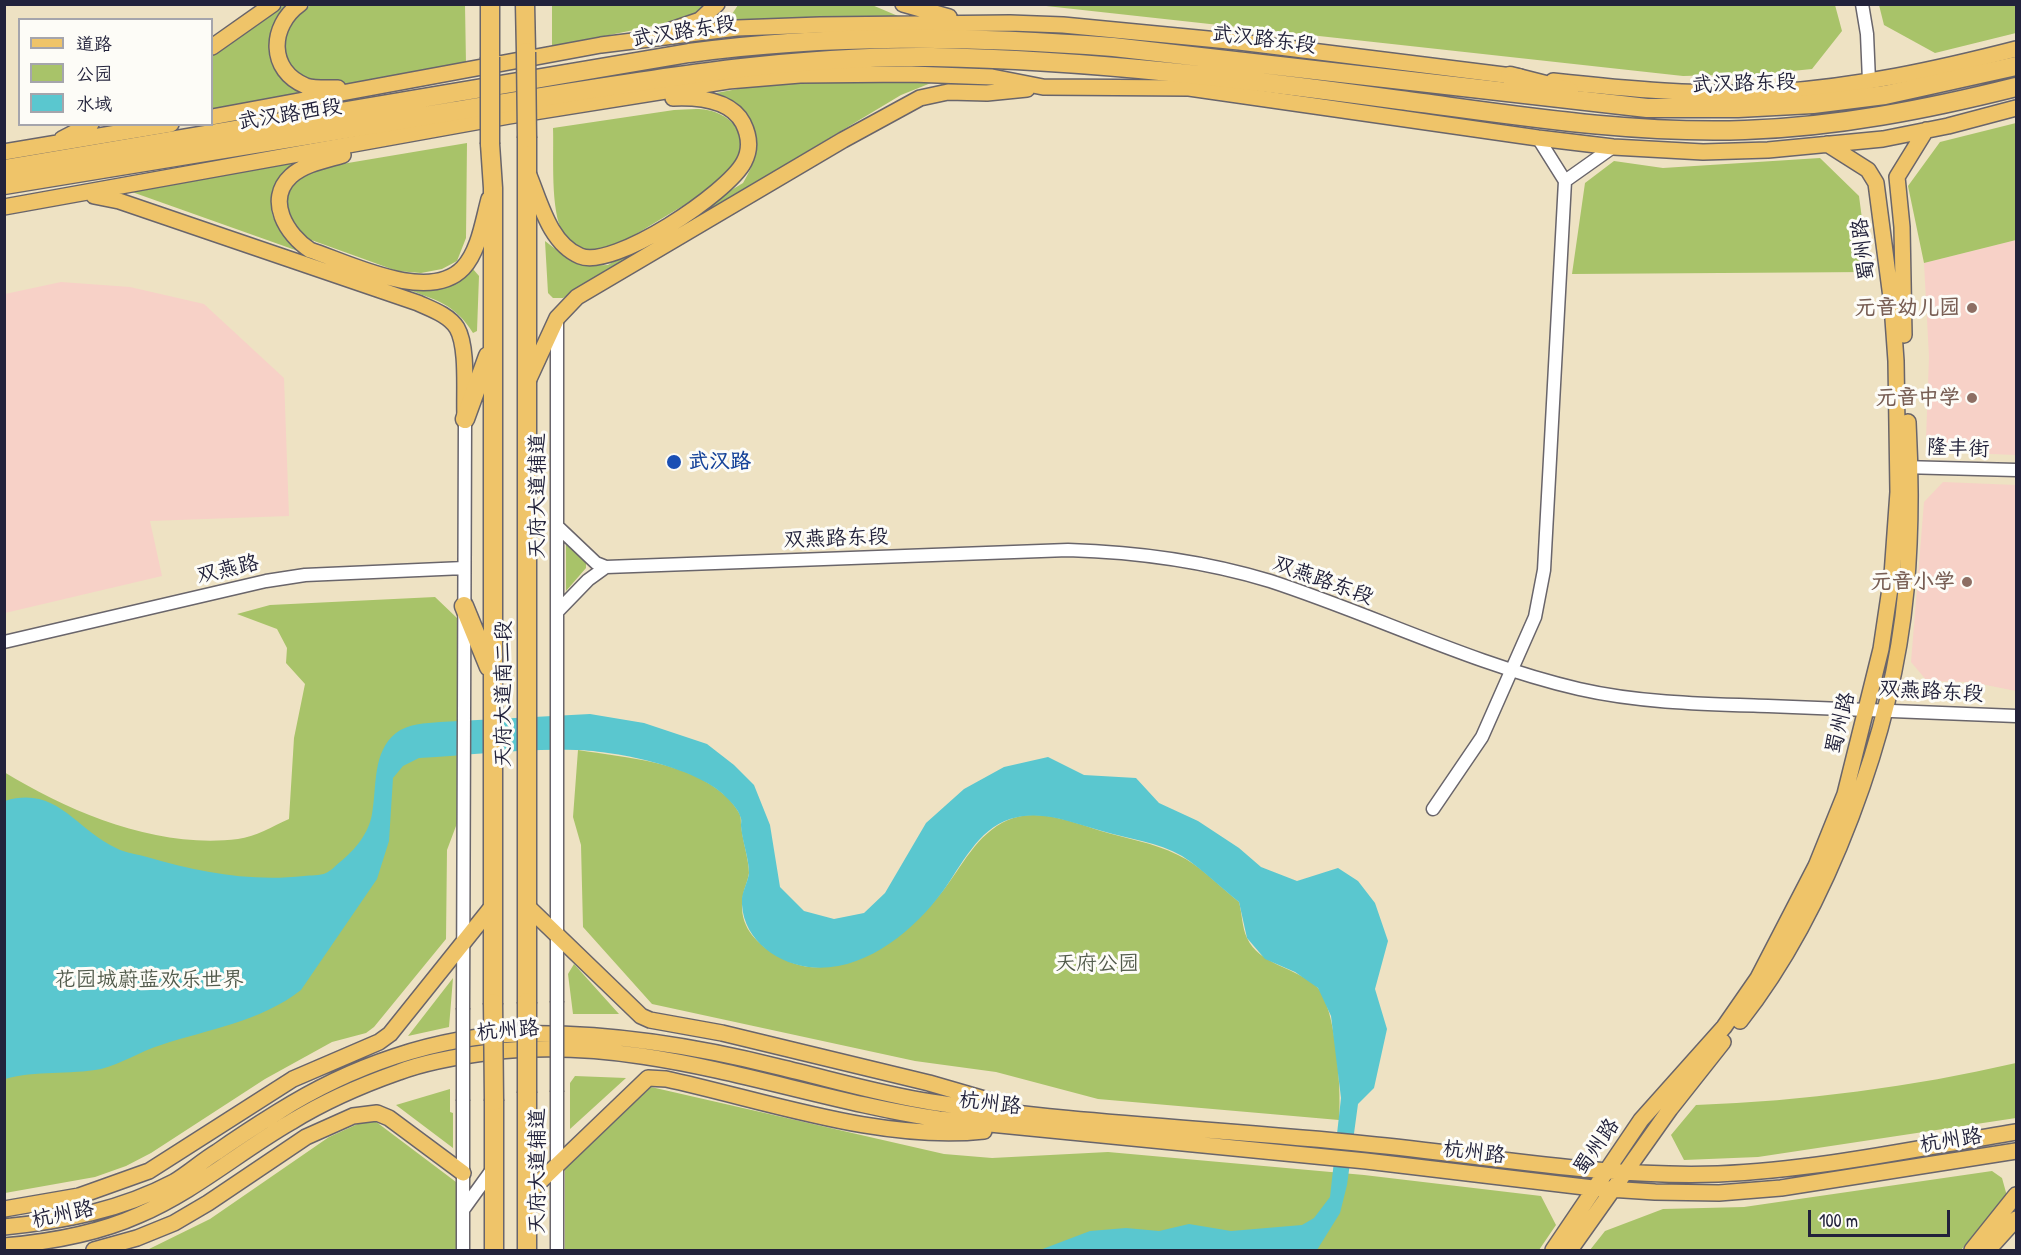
<!DOCTYPE html>
<meta charset="utf-8">
<style>
body{margin:0}
#map{position:relative;width:2021px;height:1255px;overflow:hidden;background:#eee2c3;font-family:"Patrick Hand","LXGW WenKai TC",sans-serif}
canvas{display:block}
.frame{position:absolute;inset:0;border:6px solid #22223b;pointer-events:none}
.legend{position:absolute;left:18px;top:18px;width:195px;height:108px;box-sizing:border-box;background:#fdfcf7;border:2px solid #a5a5ac;margin:0;padding:8px 10px;list-style:none;font-size:18px;color:#22223b}
.legend li{display:flex;align-items:center;gap:12px;height:30px}
.legend b{width:30px;border:2px solid #a5a5ac}
.scale{position:absolute;left:1808px;top:1210px;width:142px;height:27px;box-sizing:border-box;border:3px solid #22223b;border-top:0;padding-left:8px;font-size:18px;line-height:21px;white-space:nowrap;color:#22223b;-webkit-text-stroke:4px #fdfcf7;paint-order:stroke}
</style>
<div id="map">
<canvas width="2021" height="1255"></canvas>
<div class="frame"></div>
<ul class="legend">
<li><b style="height:8px;background:#efc469"></b>道路</li>
<li><b style="height:16px;background:#a8c369"></b>公园</li>
<li><b style="height:16px;background:#5ac7cf"></b>水域</li>
</ul>
<div class="scale">100 m</div>
</div>
<script>
const ctx = document.querySelector('canvas').getContext('2d');
ctx.lineJoin = 'round';
function fill(path, color) {
  ctx.fillStyle = color;
  ctx.fill(path, 'evenodd');
}
function stroke(path, color, width, dash) {
  ctx.strokeStyle = color;
  ctx.lineWidth = width;
  ctx.lineCap = dash ? 'butt' : 'round';
  ctx.setLineDash(dash || []);
  ctx.stroke(path);
}
function drawText(font, color, halo, rows, align = 'center') {
  ctx.font = font + ' "Patrick Hand","LXGW WenKai TC",sans-serif';
  ctx.lineWidth = 6;
  ctx.setLineDash([]);
  ctx.textBaseline = 'middle';
  ctx.strokeStyle = halo;
  ctx.fillStyle = color;
  for (const [text, x, y, turn = 0] of rows) {
    ctx.save();
    ctx.translate(x, y);
    ctx.rotate((+turn || 0) * Math.PI / 180);
    ctx.textAlign = isNaN(turn) ? turn : align;
    if (halo) ctx.strokeText(text, 0, 0);
    ctx.fillText(text, 0, 0);
    ctx.restore();
  }
}
const built = new Path2D(`
 M2016 240V455L1942 452 1926 439 1929 357 1924 263Z
 M61 282 130 287 204 304 284 378 289 516 150 521 162 576 5 613V294Z
 M1943 482 2016 485V691L1971 682 1927 681 1911 662 1924 502Z`);
const green = new Path2D(`
 M284 5H289C268 29 259 55 284 82 290 88 302 92 310 96L212 112V54Z
 M311 5H465L466 64C428 70 351 89 316 82 301 79 283 64 282 49 281 29 296 15 311 5Z
 M552 5H710L696 17 552 47Z
 M738 5H872L898 16 717 27 728 20Z
 M1835 5 1842 31 1812 69 1762 74 1683 76 1037 5Z
 M1879 5H2016V33L1935 53 1884 25Z
 M871 80 936 81 901 95 563 298H553L548 293 545 241C569 259 576 267 608 265L743 183C769 141 754 119 716 93L754 86Z
 M674 110C684 110 697 108 707 110 733 115 749 136 738 162 736 169 729 175 724 181L608 251C592 252 573 249 563 233 550 211 554 155 553 128Z
 M2016 123V240L1924 263 1908 186 1940 142Z
 M467 143 466 238 457 261 442 269 421 273 397 271 303 237 291 223 286 202 293 183 301 176 330 166Z
 M1820 158 1859 196 1869 272 1572 274 1585 183 1614 161 1663 168Z
 M302 161C293 171 280 182 274 194 263 214 285 238 298 251L132 192Z
 M469 269H473L479 276 477 331 473 333C455 304 436 300 406 289 435 290 449 293 469 269Z
 M566 540 586 561V568L566 591Z
 M435 597 457 618 459 818 447 850 446 939 374 1027 366 1033 332 1042 265 1079 151 1153 126 1166 95 1177 5 1193 4 772C71 813 158 849 238 839 255 837 273 826 289 819L294 738 305 684 286 663 287 648 277 629 237 614 270 605Z
 M578 750C627 758 688 761 727 797 731 801 738 810 740 815 741 817 741 823 741 824 742 839 749 860 749 873 748 881 744 888 743 895 738 922 751 938 771 952 780 958 797 966 809 967 861 971 910 932 942 892 962 867 976 834 1008 820 1037 807 1073 822 1101 831 1127 839 1152 842 1178 855 1200 865 1220 887 1239 902 1242 913 1242 928 1247 938 1259 965 1296 967 1317 987 1336 1006 1342 1093 1339 1120L1098 1099 996 1072 915 1061 652 1004 583 927 581 845 573 817Z
 M574 964 619 1014H573L568 974Z
 M453 978 449 1027 408 1036Z
 M2016 1063V1118L1758 1157 1684 1160 1671 1135 1696 1105C1804 1101 1912 1087 2016 1063Z
 M575 1076 626 1078 570 1129V1083Z
 M651 1087 944 1154 992 1158 1108 1152 1364 1175 1541 1196 1556 1225 1539 1250H565V1169Z
 M450 1089V1112L453 1113V1148L396 1105Z
 M371 1118 456 1182V1250H147L210 1219 329 1137Z
 M1992 1171 2002 1178 2007 1196 1961 1250H1590L1605 1231 1663 1209 1744 1207Z`);
const water = new Path2D(`
 M590 714 644 723 707 744 734 765 754 785 770 825 780 887 804 911 834 919 864 913 885 893 926 823 964 789 1004 767 1048 757 1084 775 1136 778 1159 803 1198 821 1239 848 1261 867 1297 881 1338 868 1358 881 1375 903 1388 941 1375 989 1387 1029 1374 1088 1358 1104 1347 1185 1340 1213 1317 1250H1040L1090 1231 1126 1228 1159 1231 1189 1224 1231 1231 1302 1225 1314 1218 1330 1197 1341 1098 1331 1016 1318 988 1295 972 1265 959 1247 938 1239 902C1220 887 1202 869 1182 856 1158 842 1128 839 1102 831 1072 823 1042 809 1010 819 978 829 961 866 943 891 913 932 862 974 808 967 772 962 740 935 742 898 743 890 748 881 749 873 749 858 742 841 741 826 741 823 742 819 740 816 739 811 732 803 728 799 701 768 617 751 576 750 525 748 471 755 419 758L403 766 393 778 389 841 377 879 301 990C260 1022 209 1029 161 1045 141 1051 121 1064 101 1069 69 1075 36 1070 5 1079V801C57 785 76 830 116 848 125 853 137 854 147 857 197 872 250 882 304 876 310 875 320 876 326 873 331 871 336 865 340 862 355 850 369 833 372 814 377 787 372 752 396 733 407 724 426 723 440 722Z`);
const minor = new Path2D(`
 M1862 4 1867 34 1869 81
 M1538 138 1565 181 1613 147
 M1902 467 2016 470
 M557 526 596 563 606 567 1068 550C1137 552 1204 561 1270 581 1374 615 1472 664 1579 689 1640 703 1705 704 1768 706 1851 710 1934 712 2016 716
 M557 612 588 580 606 567
 M4 642 266 581 305 575 464 568
 M1433 809 1482 737 1535 617 1544 570 1565 181
 M557 1001V320
 M463 1008 465 419
 M463 1210 494 1167
 M463 1250V1101
 M557 1250V1092`);
const major = new Path2D(`
 M300 4C269 26 268 71 306 86 315 89 328 88 338 88
 M903 4 949 17
 M671 30 700 20 717 4
 M212 47 273 4
 M1553 81C1626 89 1702 96 1775 92 1856 87 1938 69 2016 49
 M212 117 601 45 737 28 820 25 1010 23 1063 25 1239 42 1520 77
 M62 139 91 124
 M4 152 171 124
 M343 155C326 160 304 164 291 176 265 200 287 235 310 250 349 263 429 304 463 268 479 251 483 221 489 199
 M528 173C540 201 549 243 580 256 613 270 728 193 744 162 751 149 749 135 743 123 730 99 696 97 673 98
 M94 196 119 201 418 303C431 309 449 315 457 328 468 347 464 392 465 415
 M4 207 509 116 728 81 800 75 911 74 992 77 1043 87 1189 88 1538 138 1613 147 1703 152 1768 150 1883 139 1948 126 2016 108
 M1904 335 1902 227 1897 177 1926 130
 M528 381 557 318 577 297 843 140 920 98 948 92 987 93 1027 89
 M527 906 641 1016 650 1020 722 1033 929 1083 998 1103
 M1740 1021C1828 909 1893 732 1906 590 1911 534 1911 477 1908 422
 M527 1194 648 1078 666 1079C767 1101 881 1142 984 1131
 M4 1209 79 1196 149 1171 293 1079 379 1042 390 1034 491 908
 M4 1227C64 1221 121 1210 174 1182 189 1173 202 1161 217 1152 237 1138 257 1125 278 1112 349 1067 437 1035 522 1034 610 1032 695 1046 779 1067 830 1079 880 1094 931 1102 1075 1124 1221 1129 1366 1144 1483 1155 1601 1178 1718 1174 1818 1170 1918 1148 2016 1132
 M4 1246C50 1242 97 1234 139 1215 195 1191 239 1152 291 1122 325 1101 362 1085 399 1072 428 1061 460 1056 491 1052 648 1034 787 1096 939 1119L1366 1161 1593 1188 1655 1192 1719 1193 1781 1188 2016 1151
 M94 1250 137 1238 174 1223 208 1203 306 1137 353 1116 377 1113 389 1118 463 1173
 M1553 1250 1641 1120 1724 1027 1758 978 1816 866 1845 794 1881 649 1892 575 1898 492 1896 361 1892 305 1876 183 1868 170 1827 144
 M1570 1250 1670 1109 1723 1042
 M1972 1250 2016 1195
 M1988 1250 2016 1219`);
const highway = new Path2D(`
 M490 4V57
 M525 4 526 52
 M1510 76 1569 91
 M490 144 493 188V1003
 M4 169 689 53C830 34 971 36 1113 47L1647 108H1738L1813 104 1885 95 2016 66
 M4 185C169 158 333 131 498 104 642 81 787 55 933 57 1090 60 1245 79 1400 100 1514 115 1629 134 1745 130 1837 127 1928 109 2016 87
 M465 419 488 356
 M464 606 489 667
 M527 1002V138
 M527 1093V1250
 M494 1101V1250`);
const minorBridge = new Path2D(`
 M557 1001V1092
 M463 1101V1008`);
const highwayBridge = new Path2D(`
 M526 52 527 138
 M490 144V57
 M527 1002V1093
 M493 1003 494 1101`);
const markers = [
 [1972,308,6,"#8d6e63"],
 [1972,398,6,"#8d6e63"],
 [674,462,8,"#1a4fb4"],
 [1967,582,6,"#8d6e63"]
];
const streetNames = [
 ["武汉路东段",684,32,-9],
 ["武汉路东段",1264,40,7],
 ["武汉路东段",1744,84,-2],
 ["武汉路西段",290,115,-9],
 ["蜀州路",1864,249,-97],
 ["隆丰街",1958,449,2],
 ["天府大道辅道",538,496,-90],
 ["双燕路东段",836,539,-2],
 ["双燕路",228,570,-13],
 ["双燕路东段",1323,581,20],
 ["双燕路东段",1931,692,3],
 ["天府大道南二段",504,694,-90],
 ["蜀州路",1841,723,-76],
 ["杭州路",508,1031,-5],
 ["杭州路",990,1104,7],
 ["杭州路",1951,1141,-9],
 ["蜀州路",1597,1147,-55],
 ["杭州路",1474,1153,7],
 ["天府大道辅道",538,1171,-90],
 ["杭州路",63,1215,-12]
];
const educationNames = [
 ["元音幼儿园",1960,308],
 ["元音中学",1960,398],
 ["元音小学",1955,582]
];
const transitNames = [
 ["武汉路",688,462]
];
const parkNames = [
 ["天府公园",1097,964],
 ["花园城蔚蓝欢乐世界",149,980]
];
fill(built, '#f7d1c7');
fill(green, '#a8c369');
fill(water, '#5ac7cf');
stroke(minor, '#69656b', 15);
stroke(major, '#69656b', 18);
stroke(highway, '#69656b', 21);
stroke(minor, '#fff', 12);
stroke(major, '#efc469', 15);
stroke(highway, '#efc469', 18);
stroke(minorBridge, '#69656b', 15, []);
stroke(highwayBridge, '#69656b', 21, []);
stroke(minorBridge, '#fff', 12);
stroke(highwayBridge, '#efc469', 18);
for (const [x, y, r, color] of markers) {
  const dot = new Path2D();
  dot.arc(x, y, r, 0, 2 * Math.PI);
  ctx.fillStyle = color;
  ctx.fill(dot);
  stroke(dot, '#fdfcf7', 2);
}
drawText('21px', '#22223b', '#fdfcf7', streetNames);
drawText('bold 21px', '#785e54', '#fdfcf7', educationNames, 'right');
drawText('bold 21px', '#164399', '#fdfcf7', transitNames, 'left');
drawText('21px', '#515a4b', '#fdfcf7', parkNames);
</script>
